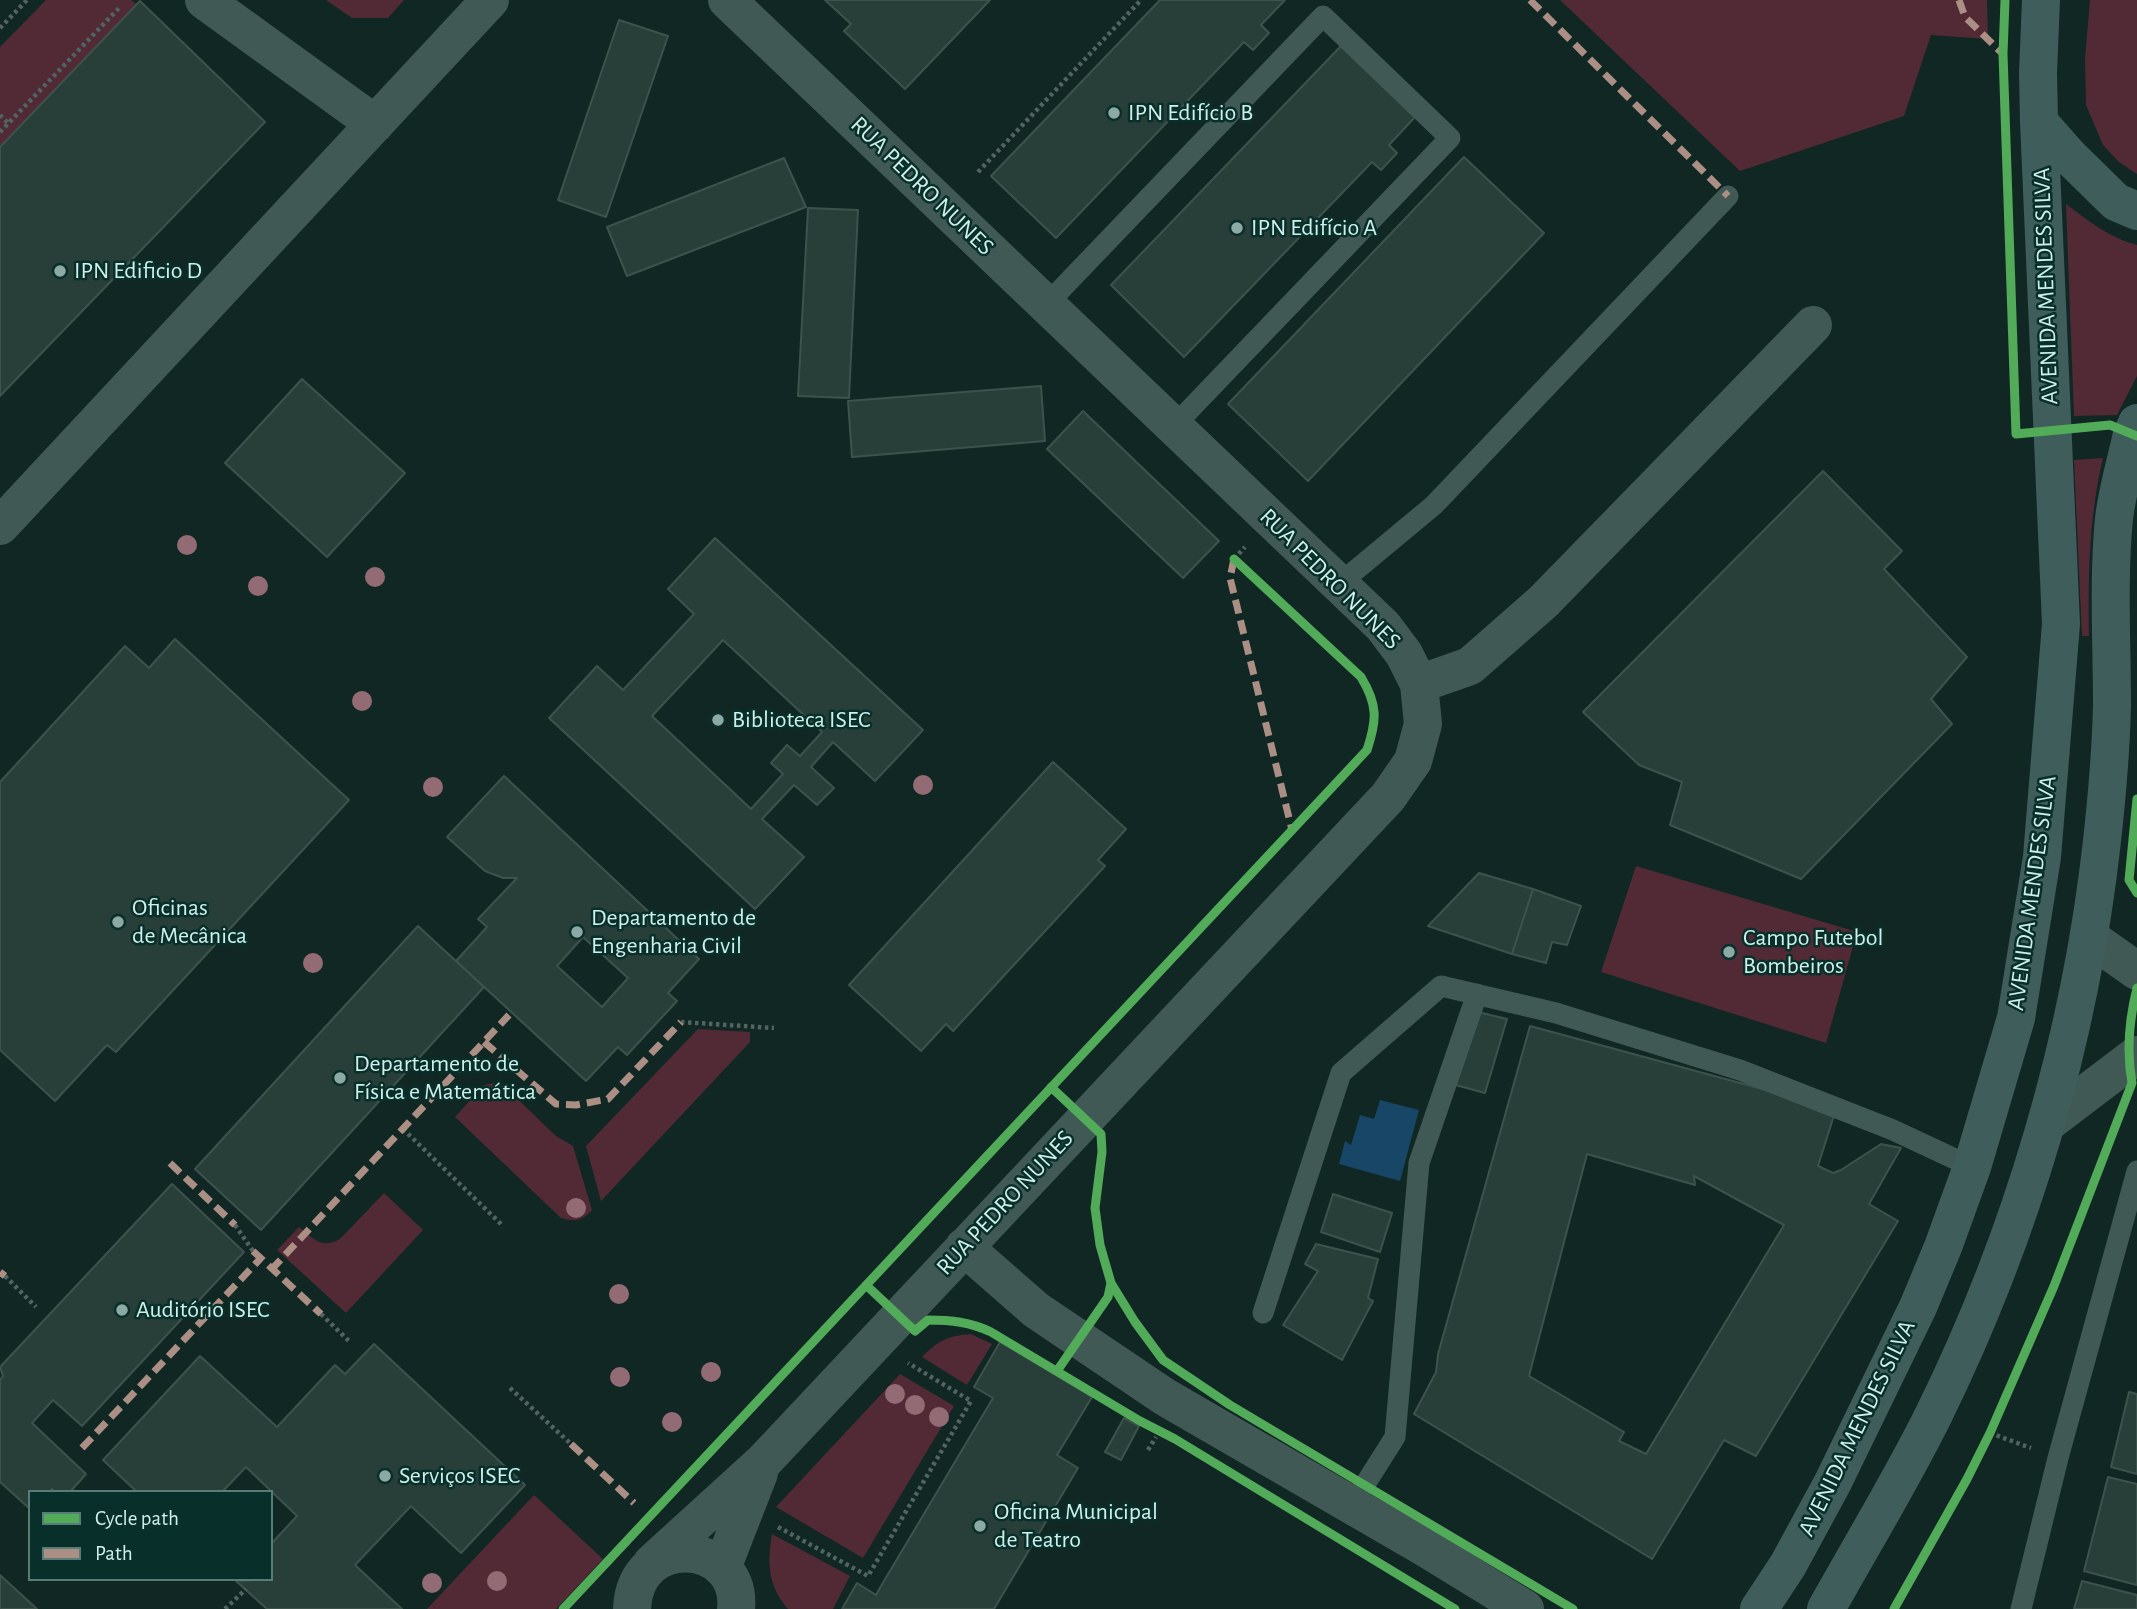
<!DOCTYPE html>
<meta charset="utf-8">
<style>
body{margin:0}
#map{position:relative;width:2137px;height:1609px;overflow:hidden;background:#112724;font-family:"Alegreya Sans",sans-serif}
canvas{display:block}
.legend{position:absolute;left:28px;top:1490px;width:245px;height:91px;box-sizing:border-box;background:#092f2b;border:2px solid #587c77;margin:0;padding:9px 12px;list-style:none;font-size:21px;color:#ceefea}
.legend li{display:flex;align-items:center;gap:14px;height:35px}
.legend b{width:35px;border:2px solid #587c77}
</style>
<div id="map">
<canvas width="2137" height="1609"></canvas>
<ul class="legend">
<li><b style="height:9px;background:#51ab58"></b>Cycle path</li>
<li><b style="height:9px;background:#ac8f84"></b>Path</li>
</ul>
</div>
<script>
const ctx = document.querySelector('canvas').getContext('2d');
ctx.lineJoin = 'round';
function fill(path, color) {
  ctx.fillStyle = color;
  ctx.fill(path, 'evenodd');
}
function stroke(path, color, width, dash) {
  ctx.strokeStyle = color;
  ctx.lineWidth = width;
  ctx.lineCap = dash ? 'butt' : 'round';
  ctx.setLineDash(dash || []);
  ctx.stroke(path);
}
function drawText(font, color, halo, rows, align = 'center') {
  ctx.font = font + ' "Alegreya Sans",sans-serif';
  ctx.lineWidth = 5;
  ctx.setLineDash([]);
  ctx.textBaseline = 'middle';
  ctx.strokeStyle = halo;
  ctx.fillStyle = color;
  for (const [text, x, y, turn = 0] of rows) {
    ctx.save();
    ctx.translate(x, y);
    ctx.rotate((+turn || 0) * Math.PI / 180);
    ctx.textAlign = isNaN(turn) ? turn : align;
    if (halo) ctx.strokeText(text, 0, 0);
    ctx.fillText(text, 0, 0);
    ctx.restore();
  }
}
const green = new Path2D(`
 M46 0H131L138 5 0 147V47Z
 M326 0H404L388 18H352Z
 M1560 0H1987L1988 39 1931 35 1904 116 1740 171Z
 M2090 0H2137V174L2119 162 2103 145 2086 105 2085 59Z
 M2066 204C2088 221 2110 238 2137 245V376L2117 415 2074 416Z
 M2103 458C2089 517 2088 575 2089 636H2082L2074 460Z
 M1636 866 1857 932 1826 1043 1601 972Z
 M698 1029 750 1032V1042L601 1201 586 1146Z
 M494 1083 504 1086 556 1136 573 1146 592 1210C582 1221 575 1222 561 1218L455 1117 484 1085Z
 M384 1193 423 1230 346 1313 277 1250 299 1227C313 1238 322 1250 340 1239Z
 M971 1334 992 1344 967 1385 922 1357C939 1340 947 1336 971 1334Z
 M900 1374 954 1406 863 1558 776 1507Z
 M534 1495 603 1559 556 1609H427Z
 M772 1534 850 1576 833 1609H788C768 1586 767 1563 772 1534Z`);
const water = new Path2D(`
 M1380 1100 1419 1110 1400 1181 1339 1164 1345 1141 1351 1145 1360 1115 1374 1119Z`);
const building = new Path2D(`
 M825 0H990L905 89 844 31 851 24Z
 M1160 0H1285L1261 25 1269 33 1253 50 1244 42 1056 238 991 176Z
 M140 1 265 122 0 396V147Z
 M619 20 668 36 606 217 558 200Z
 M1341 46 1415 117 1389 145 1397 153 1381 170 1372 162 1184 357 1111 285Z
 M1464 157 1544 233 1308 481 1228 404Z
 M784 158 806 207 627 276 607 227Z
 M808 208 858 210 849 398 798 396Z
 M302 379 405 473 327 557 225 463Z
 M1041 386 1045 441 852 457 848 401Z
 M1083 411 1219 541 1183 578 1047 449Z
 M1823 471 1902 551 1884 569 1967 657 1931 699 1952 724 1801 879 1670 825 1682 782 1639 765 1583 712Z
 M715 538 923 730 875 781 833 742 811 767 834 788 817 805 794 785 762 819 804 857 755 909 549 718 597 666 623 690 694 614 668 589ZM723 640 822 732 800 756 787 745 771 763 783 774 751 809 652 716Z
 M175 639 349 800 116 1052 107 1045 55 1101 0 1050V782L125 646 149 668Z
 M1053 762 1126 829 1098 860 1105 866 953 1031 946 1024 921 1051 849 985Z
 M504 776 699 959 668 993 677 1001 627 1055 618 1047 586 1081 456 961 487 927 478 919 517 878H503L485 871 447 837ZM583 937 628 978 602 1007 557 966Z
 M1479 873 1533 889 1512 954 1428 926Z
 M1533 889 1581 906 1567 945 1552 942 1546 963 1512 954Z
 M418 926 484 987 261 1230 195 1169Z
 M1474 1011 1507 1019 1485 1093 1452 1084Z
 M1530 1026 1836 1109 1818 1166 1833 1173 1841 1170 1881 1144 1901 1148 1869 1204 1898 1221 1756 1456 1724 1440 1652 1559 1414 1414 1436 1372 1438 1354ZM1587 1154 1695 1185 1694 1176 1784 1225 1646 1454 1619 1441 1624 1432 1529 1376Z
 M172 1184 244 1252 82 1426 53 1400 32 1423 86 1474 70 1492H55L52 1489 50 1492H30V1509L0 1482V1380L3 1376 0 1367Z
 M1333 1194 1392 1213 1380 1252 1321 1232Z
 M1316 1244 1378 1259 1368 1298 1373 1301 1342 1360 1283 1325 1318 1271 1305 1264Z
 M1000 1342 1092 1397 1057 1455 1078 1468 994 1609H842L857 1583 876 1595 881 1586 993 1398 974 1387Z
 M374 1344 525 1485 461 1553 411 1506 355 1565 402 1609H267L236 1581 271 1579V1544L297 1516 246 1467 222 1492H137L103 1460 200 1356 277 1427 335 1365 345 1374Z
 M2129 1392 2137 1394V1474L2111 1467Z
 M1124 1418 1139 1426 1121 1460 1105 1452Z
 M2108 1477 2137 1484V1585L2084 1571Z
 M0 1575 37 1609H0Z
 M2082 1581 2137 1595V1609H2074Z`);
const path = new Path2D(`
 M0 28 27 0
 M0 115 8 123
 M0 132 120 7
 M978 172 1141 0
 M1234 559 1245 547
 M681 1022 774 1028
 M403 1129 501 1224
 M235 1225 253 1251
 M5 1276 36 1307
 M321 1314 350 1342
 M510 1388 571 1444
 M1990 1433 2031 1448
 M1148 1450 1156 1437
 M778 1527 868 1576 971 1401 908 1363
 M225 1609 246 1589`);
const lane = new Path2D(`
 M1046 305 1323 16 1450 138 1174 426
 M1339 584 1434 505 1728 196
 M1263 1313 1341 1073 1441 986 1556 1013 1740 1070 1893 1130 1972 1167
 M1352 1505 1395 1437 1419 1163 1477 994
 M2021 1609 2058 1458 2137 1171`);
const street = new Path2D(`
 M204 0 375 124
 M0 526 490 0
 M1419 684 1470 666 1543 602 1813 325
 M2089 937 2137 971
 M2046 1124 2137 1055
 M964 1247 1036 1310 1165 1397 1424 1547 1525 1609
 M652 1563 764 1461 1388 797 1413 761 1423 724 1419 684 1404 654 1383 626 727 0
 M722 1568 759 1473
 M632 1609C635 1530 743 1540 736 1609`);
const primary = new Path2D(`
 M2039 122 2069 156 2116 202 2137 211
 M1759 1609 1788 1565 1833 1482 1918 1307 1943 1247 1972 1167 2016 1018 2042 857 2061 624 2039 122 2038 73 2041 0
 M1826 1609C1862 1544 1901 1481 1934 1414 2022 1235 2080 1039 2102 841 2107 796 2111 749 2112 705 2112 643 2108 580 2114 519 2117 491 2126 462 2132 434L2137 423`);
const quiet = new Path2D(`
 M1530 0 1728 196
 M1959 0 1965 17 2003 54
 M1234 559 1230 578 1292 830
 M484 1042 556 1104 576 1105 608 1099 681 1022
 M170 1163 235 1225
 M253 1251 321 1314
 M271 1270 509 1015
 M0 1272 5 1276
 M571 1444 634 1503
 M82 1448 260 1259`);
const cycleway = new Path2D(`
 M2005 0 2003 54 2016 434 2110 425 2137 436
 M2137 799 2129 880 2137 893
 M1051 1087 1101 1134 1102 1152 1095 1208 1100 1245 1111 1283 1135 1322 1163 1360 1230 1405 1573 1609
 M866 1285 915 1331 928 1320C951 1320 970 1322 991 1332L1140 1421 1175 1439 1455 1609
 M1057 1371 1108 1297 1111 1283
 M563 1609 1367 750C1377 720 1378 705 1361 677L1234 559
 M1894 1609 1967 1479 1990 1433 2054 1286 2132 1083C2126 1050 2129 1020 2137 988`);
const trees = [
 [187,545],
 [375,577],
 [258,586],
 [362,701],
 [923,785],
 [433,787],
 [313,963],
 [576,1208],
 [619,1294],
 [711,1372],
 [620,1377],
 [895,1394],
 [915,1405],
 [939,1417],
 [672,1422],
 [497,1581],
 [432,1583]
];
const markers = [
 [1114,113,7,"#8ca9a5"],
 [1237,228,7,"#8ca9a5"],
 [60,271,7,"#8ca9a5"],
 [718,720,7,"#8ca9a5"],
 [118,922,7,"#8ca9a5"],
 [577,932,7,"#8ca9a5"],
 [1729,952,7,"#8ca9a5"],
 [340,1078,7,"#8ca9a5"],
 [122,1310,7,"#8ca9a5"],
 [385,1476,7,"#8ca9a5"],
 [980,1526,7,"#8ca9a5"]
];
const poiNames = [
 ["IPN Edifício B",1128,113],
 ["IPN Edifício A",1251,228],
 ["IPN Edificio D",74,271],
 ["Biblioteca ISEC",732,720],
 ["Oficinas",132,908],
 ["de Mecânica",132,936],
 ["Departamento de",591,918],
 ["Engenharia Civil",591,946],
 ["Campo Futebol",1743,938],
 ["Bombeiros",1743,966],
 ["Departamento de",354,1064],
 ["Física e Matemática",354,1092],
 ["Auditório ISEC",136,1310],
 ["Serviços ISEC",399,1476],
 ["Oficina Municipal",994,1512],
 ["de Teatro",994,1540]
];
const streetNames = [
 ["RUA PEDRO NUNES",922,186,44],
 ["AVENIDA MENDES SILVA",2046,286,-92],
 ["RUA PEDRO NUNES",1330,579,45],
 ["AVENIDA MENDES SILVA",2032,893,-82],
 ["RUA PEDRO NUNES",1005,1203,-47],
 ["AVENIDA MENDES SILVA",1857,1428,-64]
];
fill(green, '#512a35');
fill(water, '#174666');
fill(building, '#283f39');
stroke(building, '#3e524c', 2);
stroke(path, '#516462', 4.5, [3.5, 3.5]);
stroke(lane, '#415955', 21);
stroke(street, '#415955', 38);
stroke(primary, '#3f5d5a', 38);
stroke(quiet, '#ac8f84', 7, [14, 7]);
stroke(cycleway, '#51ab58', 9);
ctx.fillStyle = '#936b75';
for (const [x, y] of trees) {
  ctx.beginPath();
  ctx.arc(x, y, 10, 0, 2 * Math.PI);
  ctx.fill();
}
for (const [x, y, r, color] of markers) {
  const dot = new Path2D();
  dot.arc(x, y, r, 0, 2 * Math.PI);
  ctx.fillStyle = color;
  ctx.fill(dot);
  stroke(dot, '#092f2b', 2.5);
}
drawText('24px', '#ceefea', '#092f2b', poiNames, 'left');
drawText('24px', '#ceefea', '#092f2b', streetNames);
</script>
